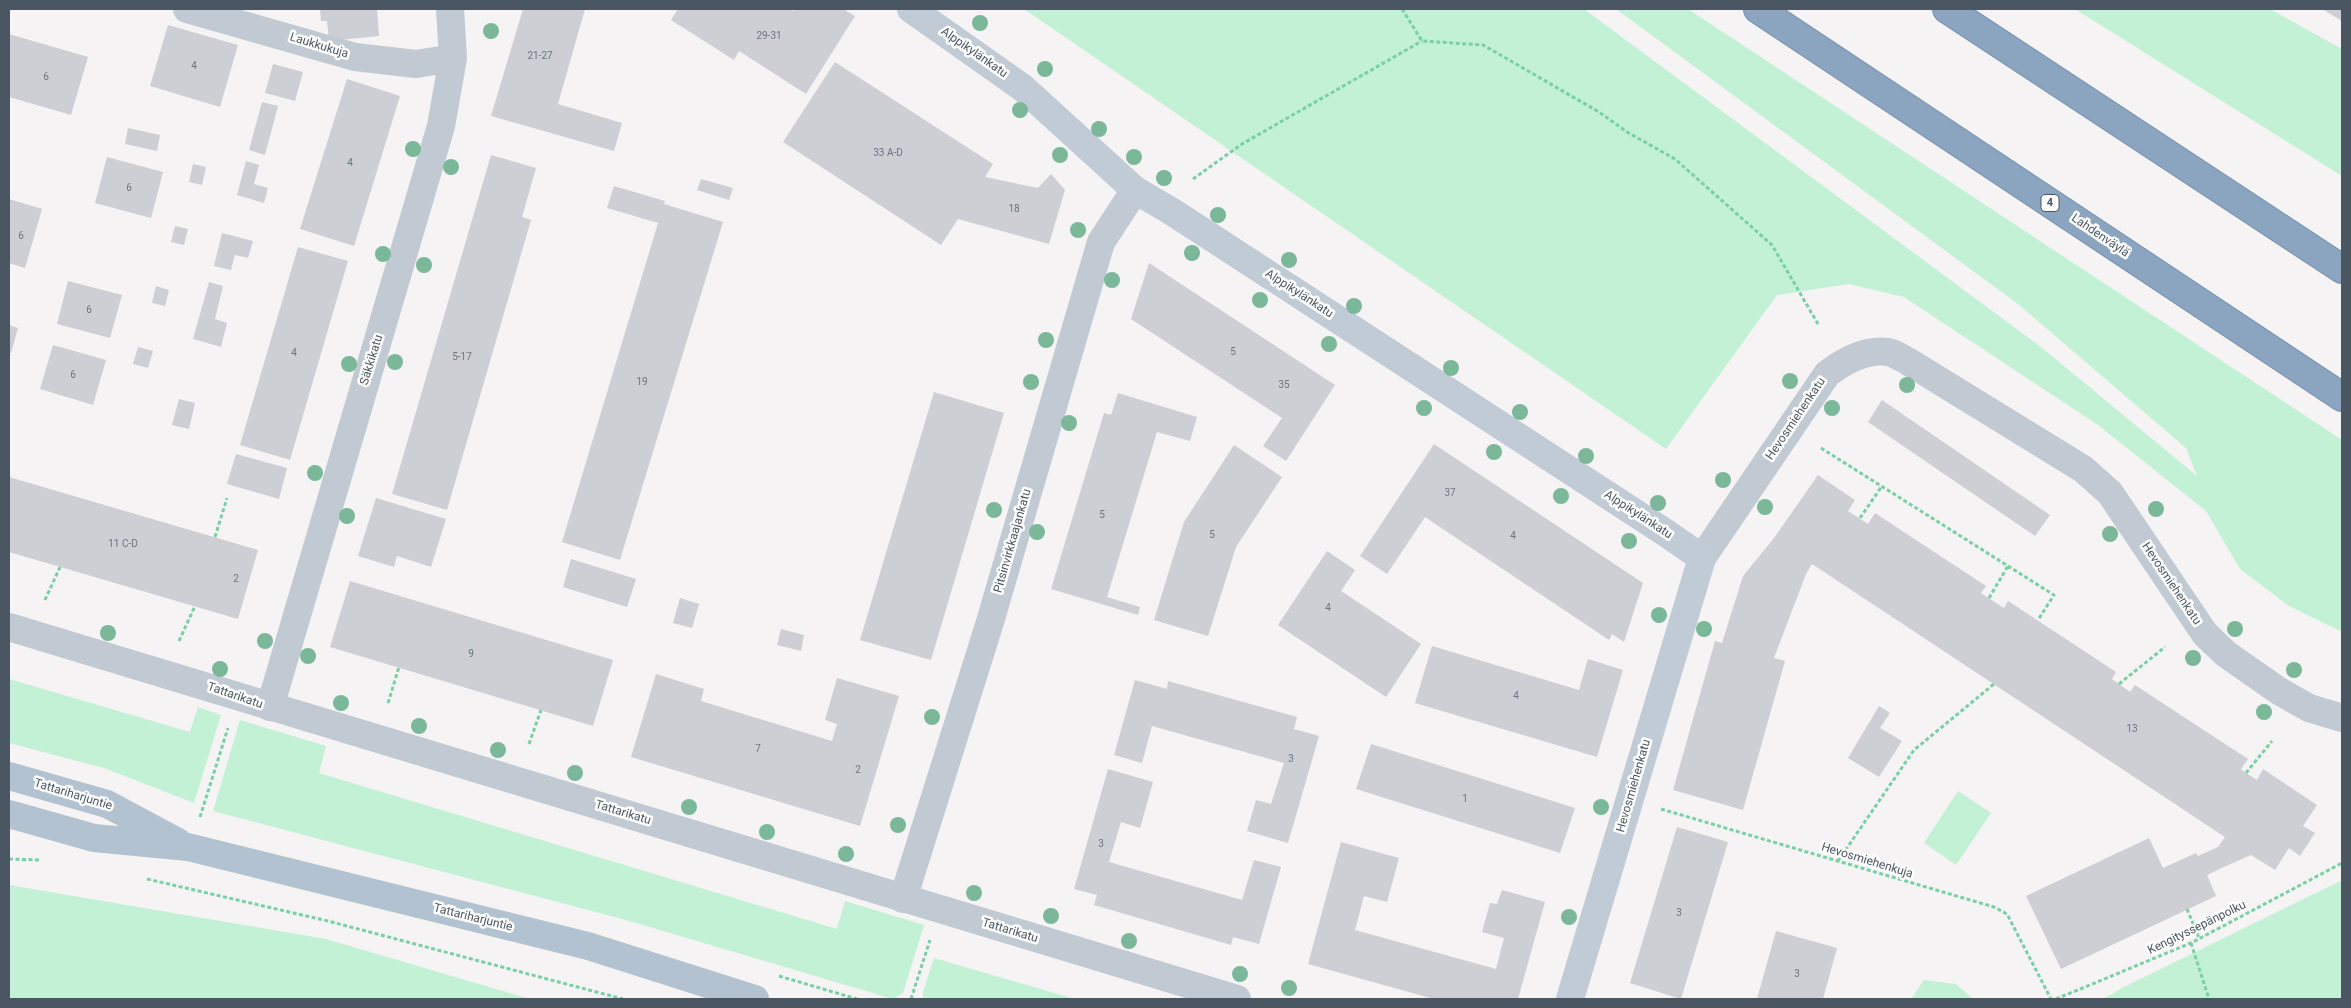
<!DOCTYPE html>
<meta charset="utf-8">
<style>
body{margin:0}
#map{position:relative;width:2351px;height:1008px;overflow:hidden;background:#f5f3f3;font-family:Roboto,sans-serif}
canvas{display:block}
.frame{position:absolute;inset:0;border:10px solid #4a5661;pointer-events:none}
</style>
<div id="map">
<canvas width="2351" height="1008"></canvas>
<div class="frame"></div>
</div>
<script>
const ctx = document.querySelector('canvas').getContext('2d');
ctx.lineJoin = 'round';
function fill(path, color) {
  ctx.fillStyle = color;
  ctx.fill(path, 'evenodd');
}
function stroke(path, color, width, dash) {
  ctx.strokeStyle = color;
  ctx.lineWidth = width;
  ctx.lineCap = dash ? 'butt' : 'round';
  ctx.setLineDash(dash || []);
  ctx.stroke(path);
}
function drawText(font, color, halo, rows, align = 'center') {
  ctx.font = font + ' Roboto,sans-serif';
  ctx.lineWidth = 5;
  ctx.setLineDash([]);
  ctx.textBaseline = 'middle';
  ctx.strokeStyle = halo;
  ctx.fillStyle = color;
  for (const [text, x, y, turn = 0] of rows) {
    ctx.save();
    ctx.translate(x, y);
    ctx.rotate((+turn || 0) * Math.PI / 180);
    ctx.textAlign = isNaN(turn) ? turn : align;
    if (halo) ctx.strokeText(text, 0, 0);
    ctx.fillText(text, 0, 0);
    ctx.restore();
  }
}
const green = new Path2D(`
 M1024 9H1584L2041 347 2197 476 2186 448 2018 304 1616 9H1688L2342 440V632L2289 606 2240 569 2206 511 2098 425 1904 297 1849 284 1777 295 1666 449Z
 M2075 9H2270L2342 49V176Z
 M9 679 190 732 198 707 221 715 194 803 104 768 9 743Z
 M240 720 326 746 319 773 837 929 845 901 924 925 903 993 893 999 626 920 213 811Z
 M1958 791 1991 813 1956 865 1924 843Z
 M2342 880V999H2104L2122 988Z
 M9 885 326 939 530 999H9Z
 M934 958 1075 999H923V992Z
 M1924 980 1956 984 1973 999H1911Z`);
const building = new Path2D(`
 M320 9H377L379 36 329 41 327 21H321Z
 M523 9H585L558 104 622 123 614 151 491 116Z
 M678 9H790L793 11 795 9H843L855 16 806 94 739 51 734 60 671 20Z
 M2322 9H2342V21Z
 M168 25 238 45 220 107 150 86Z
 M9 34 88 57 71 115 9 97Z
 M835 62 993 164 985 177 1038 188 1051 174 1065 190 1049 244 958 219 941 245 783 142Z
 M273 64 303 72 295 101 265 93Z
 M347 79 400 96 354 246 300 229Z
 M262 102 278 106 265 155 249 150Z
 M128 128 160 135 157 151 125 144Z
 M491 155 536 168 522 217 531 220 447 510 392 494Z
 M107 157 163 172 151 218 95 203Z
 M246 161 259 165 254 184 268 188 264 203 237 195Z
 M193 164 206 167 202 185 189 182Z
 M701 179 733 188 729 200 697 190Z
 M614 186 665 201 664 204 723 222 620 560 562 542 658 223 607 208Z
 M9 199 42 209 25 268 9 263Z
 M175 226 188 229 184 245 171 242Z
 M222 233 253 241 248 258 235 255 231 270 214 266Z
 M298 247 348 261 290 460 240 445Z
 M1149 263 1335 385 1286 461 1263 446 1282 418 1131 319Z
 M68 281 122 295 110 338 57 324Z
 M209 282 223 286 215 319 227 323 221 347 193 339Z
 M156 286 169 290 165 306 152 303Z
 M9 325 18 328 11 353H9Z
 M53 345 106 360 93 405 40 389Z
 M138 347 153 351 148 368 133 364Z
 M934 392 1004 413 931 660 860 640Z
 M1118 393 1197 417 1190 441 1157 432 1107 597 1140 607 1138 615 1051 589 1104 413 1111 415Z
 M179 399 195 403 189 429 172 425Z
 M1882 400 2050 515 2035 536 1868 422Z
 M1434 444 1643 583 1624 642 1612 634 1609 640 1425 517 1387 574 1360 556Z
 M1234 445 1282 477 1236 547 1208 636 1154 620 1184 522Z
 M236 454 287 468 279 499 227 484Z
 M1818 475 1855 500 1848 511 1868 524 1875 513 1986 586 1981 593 2004 608 2008 601 2116 672 2112 679 2130 692 2135 685 2248 759 2241 769 2246 773 2257 780 2263 769 2317 805 2303 826 2315 833 2300 856 2289 848 2275 870 2251 855 2226 866 2207 875 2216 896 2061 969 2026 896 2149 838 2163 868 2196 853 2198 856 2218 847 2225 837 1812 564 1806 574 1774 658 1785 661 1743 810 1673 790 1715 641 1722 643 1743 576 1774 538Z
 M9 477 258 550 238 619 9 552Z
 M376 498 446 519 431 567 397 556 394 567 358 556Z
 M1327 551 1355 570 1341 591 1421 644 1386 697 1278 625Z
 M571 559 636 579 627 607 563 587Z
 M350 581 613 660 593 726 330 647Z
 M680 598 699 604 692 628 673 623Z
 M781 629 804 635 801 651 777 645Z
 M1432 646 1579 690 1588 659 1623 670 1597 757 1415 703Z
 M656 674 704 689 701 701 832 741 837 724 825 720 837 678 899 696 860 826 631 757Z
 M1135 680 1167 689 1168 681 1297 717 1294 729 1319 736 1288 843 1247 831 1256 800 1271 804 1284 763 1152 726 1142 763 1114 755Z
 M1879 706 1890 713 1880 728 1902 741 1879 777 1848 758Z
 M1371 744 1575 808 1560 853 1356 789Z
 M1108 769 1153 782 1140 828 1121 822 1109 862 1242 900 1254 860 1281 867 1259 944 1233 937 1231 945 1094 905 1097 895 1074 889Z
 M1677 827 1728 842 1681 999 1630 983Z
 M1341 842 1399 858 1387 902 1364 896 1355 930 1496 969 1504 938 1482 932 1490 903 1497 904 1502 890 1545 902 1518 999H1434L1308 964Z
 M1776 931 1837 948 1823 999H1757Z`);
const path = new Path2D(`
 M1402 9 1422 41 1483 45 1599 112 1627 132 1675 159 1772 245 1818 324
 M1193 179 1242 144 1422 41
 M1821 448 2054 595 2038 620
 M1860 518 1882 486
 M215 537 227 498
 M1989 598 2008 566
 M45 600 60 567
 M179 641 195 606
 M2119 684 2165 647
 M388 703 399 667
 M529 744 541 710
 M2246 773 2272 741
 M1661 809 1994 907 2007 914 2051 999
 M200 817 228 728
 M9 859 41 860
 M1838 861 1914 750 1994 684
 M147 879 328 921 623 999
 M2187 909 2199 938
 M2191 943 2209 999
 M779 976 857 999
 M911 999 930 940
 M2056 999 2191 943 2342 863`);
const street = new Path2D(`
 M187 9 355 57 416 64 453 58
 M1702 558 1827 374C1844 361 1865 349 1888 352 1895 353 1903 359 1909 362L2083 469 2110 493 2205 634 2226 654 2279 691 2309 708 2342 718
 M9 627 1237 999
 M270 707 441 126 453 58 450 9
 M903 899 990 622 1101 242 1135 190`);
const secondary = new Path2D(`
 M911 9 1023 88 1135 190 1171 211 1666 533 1702 558 1570 999`);
const primary = new Path2D(`
 M9 776 107 804 178 842
 M9 814 94 838 188 847 588 946 755 999`);
const highway = new Path2D(`
 M1758 9 2342 397
 M1947 9 2342 269`);
const trees = [
 [980,23],
 [491,31],
 [1045,69],
 [1020,110],
 [1099,129],
 [413,149],
 [1060,155],
 [1134,157],
 [451,167],
 [1164,178],
 [1218,215],
 [1078,230],
 [1192,253],
 [383,254],
 [1289,260],
 [424,265],
 [1112,280],
 [1260,300],
 [1354,306],
 [1046,340],
 [1329,344],
 [395,362],
 [349,364],
 [1451,368],
 [1790,381],
 [1031,382],
 [1907,385],
 [1424,408],
 [1832,408],
 [1520,412],
 [1069,423],
 [1494,452],
 [1586,456],
 [315,473],
 [1723,480],
 [1561,496],
 [1658,503],
 [1765,507],
 [2156,509],
 [994,510],
 [347,516],
 [1037,532],
 [2110,534],
 [1629,541],
 [1659,615],
 [1704,629],
 [2235,629],
 [108,633],
 [265,641],
 [308,656],
 [2193,658],
 [220,669],
 [2294,670],
 [341,703],
 [2264,712],
 [932,717],
 [419,726],
 [498,750],
 [575,773],
 [689,807],
 [1601,807],
 [898,825],
 [767,832],
 [846,854],
 [974,893],
 [1051,916],
 [1569,917],
 [1129,941],
 [1240,974],
 [1289,988]
];
const numberNames = [
 ["29-31",769,36],
 ["21-27",540,56],
 ["4",194,66],
 ["6",46,77],
 ["33 A-D",888,153],
 ["4",350,163],
 ["6",129,188],
 ["18",1014,209],
 ["6",21,236],
 ["6",89,310],
 ["5",1233,352],
 ["4",294,353],
 ["5-17",462,357],
 ["6",73,375],
 ["19",642,382],
 ["35",1284,385],
 ["37",1450,493],
 ["5",1102,515],
 ["5",1212,535],
 ["4",1513,536],
 ["11 C-D",123,544],
 ["2",236,579],
 ["4",1328,608],
 ["9",471,654],
 ["4",1516,696],
 ["13",2132,729],
 ["7",758,749],
 ["3",1291,759],
 ["2",858,770],
 ["1",1465,799],
 ["3",1101,844],
 ["3",1679,913],
 ["3",1797,974]
];
const shields = [
 [2050,203,18]
];
const shieldNames = [
 ["4",2050,203]
];
const streetNames = [
 ["Laukkukuja",319,46,17],
 ["Alppikylänkatu",974,53,35],
 ["Lahdenväylä",2100,236,34],
 ["Alppikylänkatu",1299,294,33],
 ["Säkkikatu",372,360,-73],
 ["Hevosmiehenkatu",1796,419,-56],
 ["Alppikylänkatu",1638,515,33],
 ["Pitsinvirkkaajankatu",1013,541,-74],
 ["Hevosmiehenkatu",2171,584,56],
 ["Tattarikatu",235,696,19],
 ["Hevosmiehenkatu",1634,786,-74],
 ["Tattariharjuntie",73,795,17],
 ["Tattarikatu",623,813,17],
 ["Hevosmiehenkuja",1867,861,17],
 ["Tattariharjuntie",473,918,14],
 ["Kengityssepänpolku",2197,928,-26],
 ["Tattarikatu",1010,931,17]
];
fill(green, '#c3f1d5');
fill(building, '#cdcfd5');
stroke(highway, '#7690ad', 30);
stroke(path, '#7ad0a6', 3, [4, 2.5]);
stroke(street, '#c1cad2', 28);
stroke(secondary, '#c1cbd6', 28);
stroke(primary, '#b3c2d1', 28);
stroke(highway, '#8ba5c1', 28);
ctx.fillStyle = '#7bb799';
for (const [x, y] of trees) {
  ctx.beginPath();
  ctx.arc(x, y, 8, 0, 2 * Math.PI);
  ctx.fill();
}
drawText('10px', '#6b747e', null, numberNames);
for (const [x, y, w] of shields) {
  const box = new Path2D();
  box.roundRect(x - w / 2, y - 8.5, w, 17, 4);
  ctx.fillStyle = '#fff';
  ctx.fill(box);
  stroke(box, '#4a5661', 1);
}
drawText('bold 11px', '#4a5661', null, shieldNames);
drawText('12px', '#4a5661', '#fff', streetNames);
</script>
